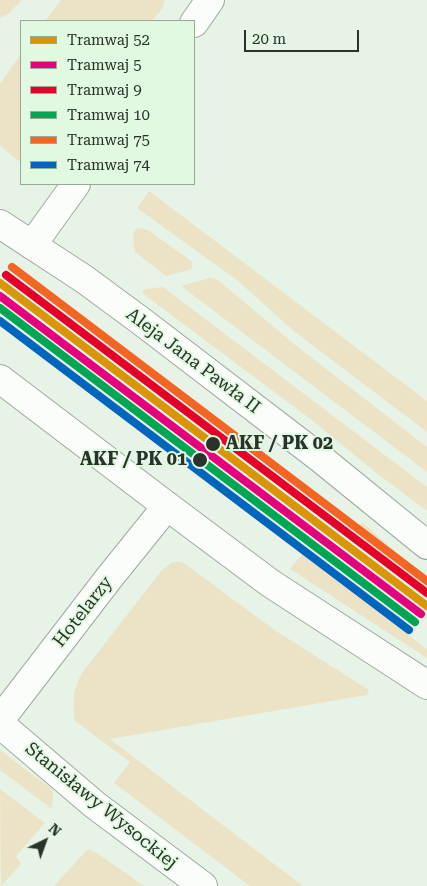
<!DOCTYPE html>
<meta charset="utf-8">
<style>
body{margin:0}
#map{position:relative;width:427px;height:886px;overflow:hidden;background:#e6f3e6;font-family:"Roboto Serif",serif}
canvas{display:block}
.legend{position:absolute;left:20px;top:20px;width:175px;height:165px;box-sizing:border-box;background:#e1f8e1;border:1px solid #98a998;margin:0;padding:6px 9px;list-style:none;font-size:15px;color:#2a332a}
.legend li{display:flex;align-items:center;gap:10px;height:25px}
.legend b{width:25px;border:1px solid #98a998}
.north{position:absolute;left:20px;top:816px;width:50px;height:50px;-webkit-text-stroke:4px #e1f8e1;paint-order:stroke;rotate:42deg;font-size:14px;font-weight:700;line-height:20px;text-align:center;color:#2a332a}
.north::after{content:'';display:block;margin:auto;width:18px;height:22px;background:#2a332a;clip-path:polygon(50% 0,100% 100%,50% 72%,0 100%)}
.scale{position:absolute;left:244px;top:30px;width:115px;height:22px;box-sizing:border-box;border:2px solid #2a332a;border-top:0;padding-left:6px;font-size:15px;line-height:18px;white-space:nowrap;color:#2a332a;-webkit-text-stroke:4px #e1f8e1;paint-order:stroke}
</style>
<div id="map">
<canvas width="427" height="886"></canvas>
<ul class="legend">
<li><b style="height:6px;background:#d89506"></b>Tramwaj 52</li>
<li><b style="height:6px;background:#e5007d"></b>Tramwaj 5</li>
<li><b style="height:6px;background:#e4002b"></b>Tramwaj 9</li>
<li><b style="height:6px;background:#00a651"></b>Tramwaj 10</li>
<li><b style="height:6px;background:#f26522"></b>Tramwaj 75</li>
<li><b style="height:6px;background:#0065bd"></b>Tramwaj 74</li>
</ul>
<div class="north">N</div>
<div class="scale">20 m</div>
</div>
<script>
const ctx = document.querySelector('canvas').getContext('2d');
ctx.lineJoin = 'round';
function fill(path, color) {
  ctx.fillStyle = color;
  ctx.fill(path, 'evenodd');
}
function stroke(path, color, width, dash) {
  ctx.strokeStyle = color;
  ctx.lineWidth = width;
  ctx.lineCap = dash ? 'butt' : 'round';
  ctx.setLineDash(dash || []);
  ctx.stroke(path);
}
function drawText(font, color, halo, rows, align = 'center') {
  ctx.font = font + ' "Roboto Serif",serif';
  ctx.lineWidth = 4;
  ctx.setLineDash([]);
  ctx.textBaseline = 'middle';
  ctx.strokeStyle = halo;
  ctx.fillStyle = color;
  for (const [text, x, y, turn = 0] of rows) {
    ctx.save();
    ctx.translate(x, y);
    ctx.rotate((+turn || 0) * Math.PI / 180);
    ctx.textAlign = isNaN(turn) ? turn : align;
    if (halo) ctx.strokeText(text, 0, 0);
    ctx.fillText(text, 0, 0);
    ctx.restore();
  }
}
const green = new Path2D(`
 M0 0H22L8 14 0 18Z
 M61 0H165L162 9 152 21H45Z
 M21 54V161L20 162 0 146V84Z
 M149 191 427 401V432L295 332 237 280 137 208Z
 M137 228H140L148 230 190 260 192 262V268L189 270 166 276 135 252C134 244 131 234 137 228Z
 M211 278 218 280 294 344 427 447V472L181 286 206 279Z
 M163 287 427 487V511L379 475 313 421 142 293 145 289Z
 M362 522 427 579V595L350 537Z
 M302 554 427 649V658L290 569Z
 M176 562H181L185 564 276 631 369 690 367 695 110 739 303 886H250L114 783 130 762 75 721C72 704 73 689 82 673L162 570 171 563Z
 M0 750 53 790 52 809 0 770Z
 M0 789 45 823 16 856 21 864 1 886Z
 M88 849 97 853 144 886H54Z`);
const street = new Path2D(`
 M194 23 210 0
 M32 245 76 184
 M0 720 109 578 167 506
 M0 724 95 805 203 886`);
const secondary = new Path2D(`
 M0 224 84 279 141 321 320 458 427 545
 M0 379 167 506 270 583 427 685`);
const tram1 = new Path2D(`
 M0 283 427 606`);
const tram2 = new Path2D(`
 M0 296 421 614`);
const tram3 = new Path2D(`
 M6 275 427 593`);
const tram4 = new Path2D(`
 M0 308 415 622`);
const tram5 = new Path2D(`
 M12 267 427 581`);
const tram6 = new Path2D(`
 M0 321 409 630`);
const markers = [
 [213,444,8,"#2a332a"],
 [200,460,8,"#2a332a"]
];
const streetNames = [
 ["Aleja Jana Pawła II",193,361,37],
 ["Hotelarzy",83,612,-52],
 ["Stanisławy Wysockiej",101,806,39]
];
const stopNames = [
 ["AKF / PK 02",226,444],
 ["AKF / PK 01",187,460,"right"]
];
fill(green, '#ece3c7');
stroke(street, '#9fa9a0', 30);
stroke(secondary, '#9fa9a0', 30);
stroke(street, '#fbfdfb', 28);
stroke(secondary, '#fbfdfb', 28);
stroke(tram1, '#d89506', 8);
stroke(tram2, '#e5007d', 8);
stroke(tram3, '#e4002b', 8);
stroke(tram4, '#00a651', 8);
stroke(tram5, '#f26522', 8);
stroke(tram6, '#0065bd', 8);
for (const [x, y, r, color] of markers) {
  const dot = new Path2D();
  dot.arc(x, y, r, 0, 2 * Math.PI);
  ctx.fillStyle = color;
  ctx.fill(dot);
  stroke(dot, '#e1f8e1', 2);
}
drawText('18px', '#2a332a', '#e1f8e1', streetNames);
drawText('bold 18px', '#2a332a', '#e1f8e1', stopNames, 'left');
</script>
